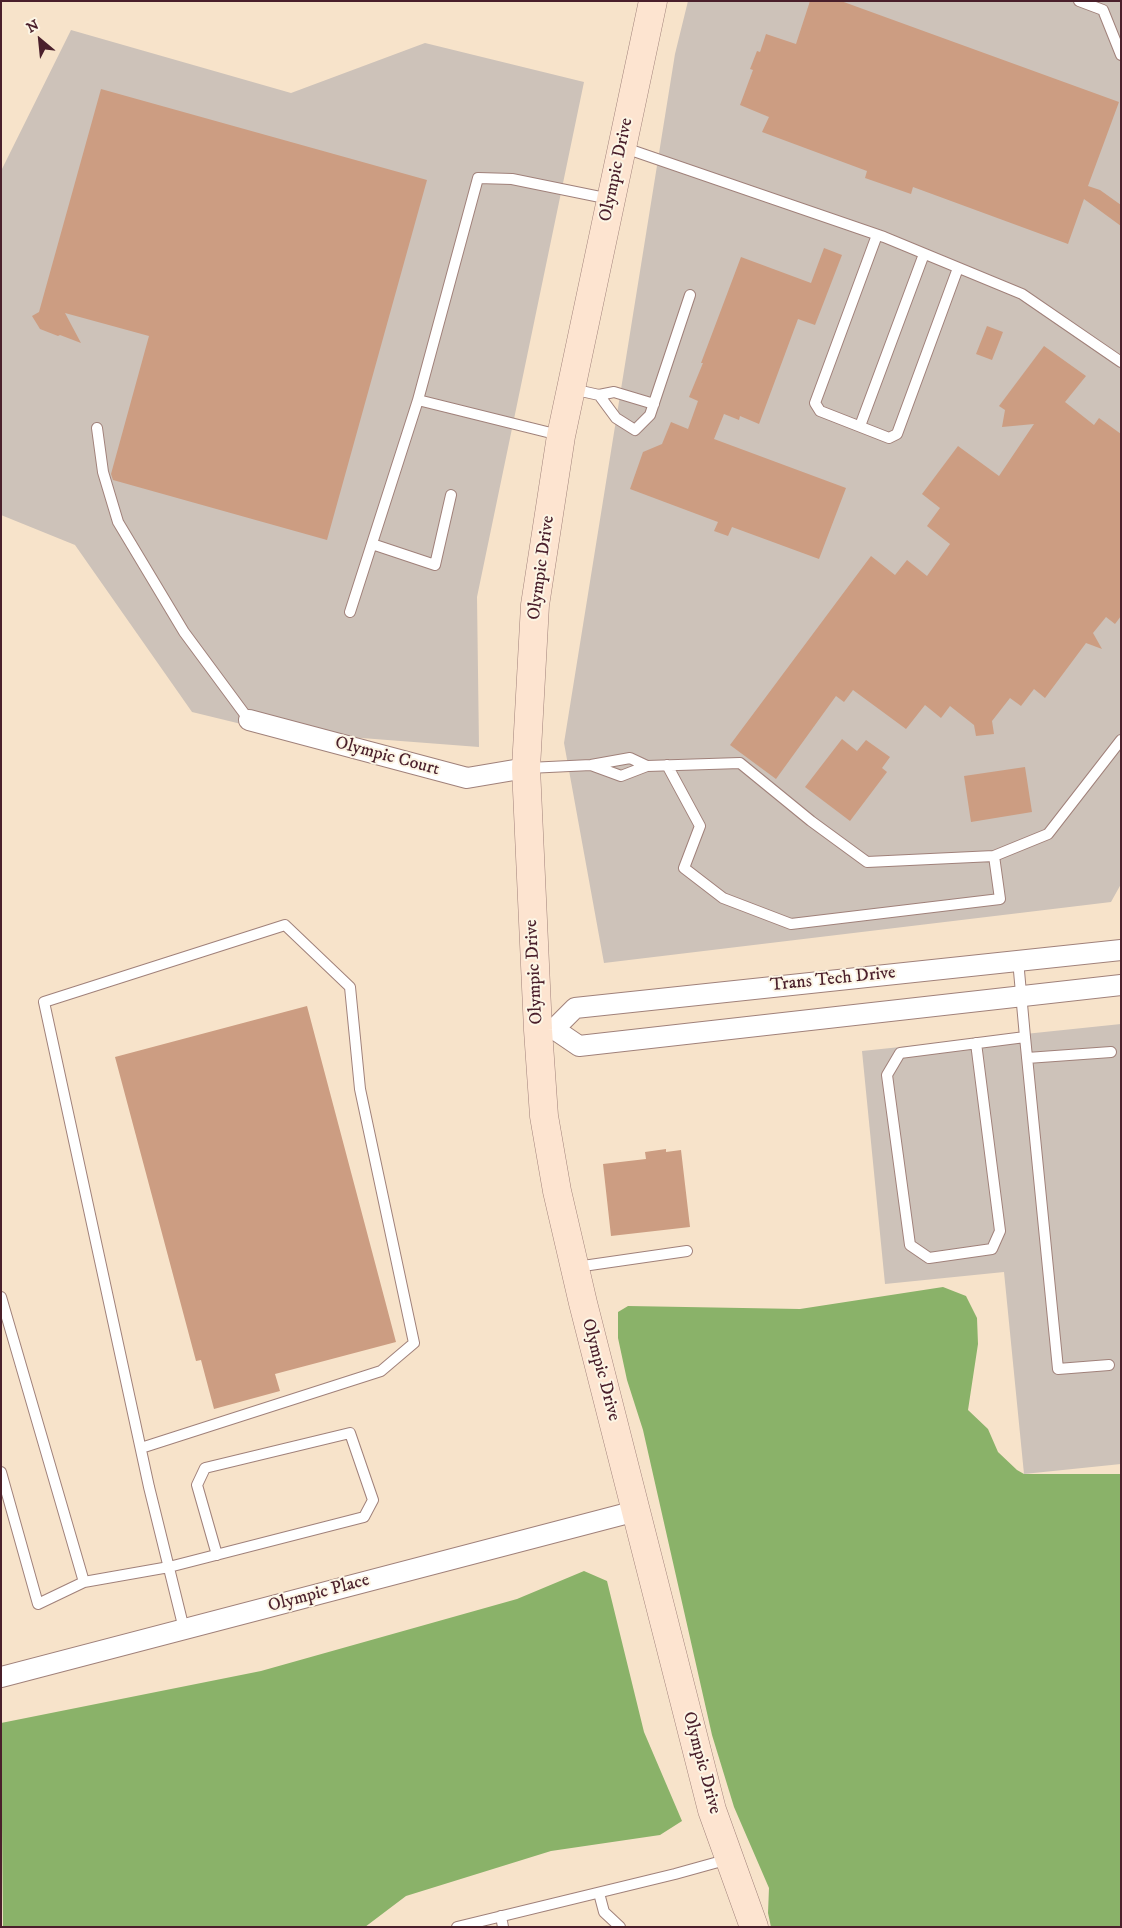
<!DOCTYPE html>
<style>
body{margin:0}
#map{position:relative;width:1122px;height:1928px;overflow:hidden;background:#f7e3ca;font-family:"IM FELL DW Pica",serif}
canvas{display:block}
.frame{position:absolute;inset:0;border:2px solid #4a1f2b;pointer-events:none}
.north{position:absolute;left:15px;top:15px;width:50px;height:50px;-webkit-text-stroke:4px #fcf5e5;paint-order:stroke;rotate:332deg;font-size:14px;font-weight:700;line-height:20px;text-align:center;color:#4a1f2b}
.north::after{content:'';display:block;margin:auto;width:18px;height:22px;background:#4a1f2b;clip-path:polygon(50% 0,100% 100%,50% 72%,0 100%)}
</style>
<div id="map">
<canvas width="1122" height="1928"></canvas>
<div class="frame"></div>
<div class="north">N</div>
</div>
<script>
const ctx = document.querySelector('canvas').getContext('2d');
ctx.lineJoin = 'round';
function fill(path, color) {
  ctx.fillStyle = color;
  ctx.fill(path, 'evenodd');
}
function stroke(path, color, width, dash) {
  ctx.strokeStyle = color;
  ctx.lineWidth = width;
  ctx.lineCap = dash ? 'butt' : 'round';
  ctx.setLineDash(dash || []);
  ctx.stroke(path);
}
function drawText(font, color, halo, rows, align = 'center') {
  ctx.font = font + ' "IM FELL DW Pica",serif';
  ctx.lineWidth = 4;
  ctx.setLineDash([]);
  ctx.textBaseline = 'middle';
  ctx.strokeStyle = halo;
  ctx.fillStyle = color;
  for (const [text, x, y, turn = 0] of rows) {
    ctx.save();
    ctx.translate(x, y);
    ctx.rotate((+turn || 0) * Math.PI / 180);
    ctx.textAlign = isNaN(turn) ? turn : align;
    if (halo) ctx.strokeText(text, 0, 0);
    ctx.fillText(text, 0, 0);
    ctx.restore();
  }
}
const industrial = new Path2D(`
 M688 1H1121V884L1111 902 604 963 564 743 675 54Z
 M71 30 291 93 425 43 584 82 477 597 479 747 270 731 192 712 75 545 1 515V171Z
 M1121 1024V1464L1024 1474 1004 1272 885 1284 862 1051Z`);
const forest = new Path2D(`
 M943 1287 966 1296 977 1318 978 1344 968 1410 988 1429 998 1452 1017 1470 1024 1474H1121V1927H771L768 1913 769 1888 734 1807 712 1735 643 1430 627 1380 618 1338V1312L628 1306 800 1309Z
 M584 1571 607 1581 644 1732 682 1821 660 1835 551 1851 406 1896 365 1927H3L1 1723 261 1671 517 1599Z`);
const building = new Path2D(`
 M810 1H841L1119 102 1088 186 1100 190 1121 205V226L1084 199 1068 244 913 187 911 194 865 178 867 171 762 132 769 117 740 105 753 70 750 69 757 51 760 52 766 34 796 44Z
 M101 89 427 180 327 540 113 480 111 474 149 336 65 313 81 343 60 335 58 336 40 329 32 316 39 312Z
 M824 248 842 255 815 325 798 319 759 424 740 416 739 420 724 414 714 439 846 488 819 559 732 527 728 536 714 531 718 522 630 489 643 452 662 444 671 422 688 429 698 401 689 397 703 363H701L741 257 811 283Z
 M987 326 1003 332 992 360 976 354Z
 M1044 346 1086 376 1065 402 1094 425 1099 418 1121 434V616L1115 624 1106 617 1093 633 1102 649 1086 643 1045 698 1034 689 1021 706 1010 698 992 721 994 734 976 736 974 725 950 706 941 718 925 705 906 729 853 690 844 702 836 696 776 779 730 745 871 556 895 575 907 560 927 576 950 544 927 526 940 508 922 494 958 446 999 476 1034 424 1002 427 1005 410 999 406Z
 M842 739 857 751 866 740 890 757 882 768 887 772 850 821 805 787Z
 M1025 767 1032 812 971 822 964 776Z
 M307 1006 396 1342 275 1374 280 1391 214 1409 201 1360 196 1361 115 1057Z
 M666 1149V1152L681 1150 690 1227 611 1236 603 1164 646 1159 645 1152Z`);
const lane = new Path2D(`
 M1079 1 1103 10 1121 55
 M622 147 884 237 1022 294 1121 362
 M877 235 815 403 820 411 889 438 897 434 958 268
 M572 389 599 395 614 392 654 404
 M599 395 616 418 635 430 650 415 690 295
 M860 426 924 254
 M97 428 103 472 118 522 184 632 249 720
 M559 435 418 400 478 178 512 179 610 199
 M372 544 435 565 451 495
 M350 612 418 400
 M591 765 621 776 647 766 740 763 811 821 867 862 994 856 1048 834 1121 740
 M667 765 700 826 684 868 723 898 791 924 1000 899 994 856
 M528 768 591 765 630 758 647 766
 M1025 1037 1058 1369 1109 1365
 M976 1043 1000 1231 992 1249 929 1258 910 1245 887 1075 900 1053 1025 1037 1018 960
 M1027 1058 1111 1052
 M576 1267 687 1251
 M1 1297 84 1582
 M141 1448 381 1371 414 1343 360 1089 350 987 285 925 44 1002 149 1487 184 1629
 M1 1472 38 1604 84 1582 169 1567 364 1517 373 1500 350 1433 205 1468 197 1485 217 1555
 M599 1893 604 1912 620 1927
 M501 1916 503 1927
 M457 1927 675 1874 729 1859`);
const street = new Path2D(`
 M249 720 467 778 526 768
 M554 1029 579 1046 1121 985
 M538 1030 554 1029 575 1008 1121 950
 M1 1677 636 1511`);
const secondary = new Path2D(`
 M653 1 561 436 535 605 526 768 538 1030 544 1116 557 1191 583 1303 712 1810 754 1927`);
const streetNames = [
 ["Olympic Drive",617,170,-78],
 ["Olympic Drive",542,568,-82],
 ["Olympic Court",387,757,15],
 ["Olympic Drive",535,972,-93],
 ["Trans Tech Drive",833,980,-6],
 ["Olympic Drive",600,1370,75],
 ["Olympic Place",319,1594,-15],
 ["Olympic Drive",701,1763,75]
];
fill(industrial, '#cdc2b9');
fill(forest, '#8ab269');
fill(building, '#cc9d82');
stroke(lane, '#a0817a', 12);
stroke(street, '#a0817a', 22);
stroke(secondary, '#a0817a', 29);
stroke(lane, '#fff', 10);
stroke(street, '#fff', 20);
stroke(secondary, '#fde4d0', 28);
drawText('18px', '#4a1f2b', '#fcf5e5', streetNames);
</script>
